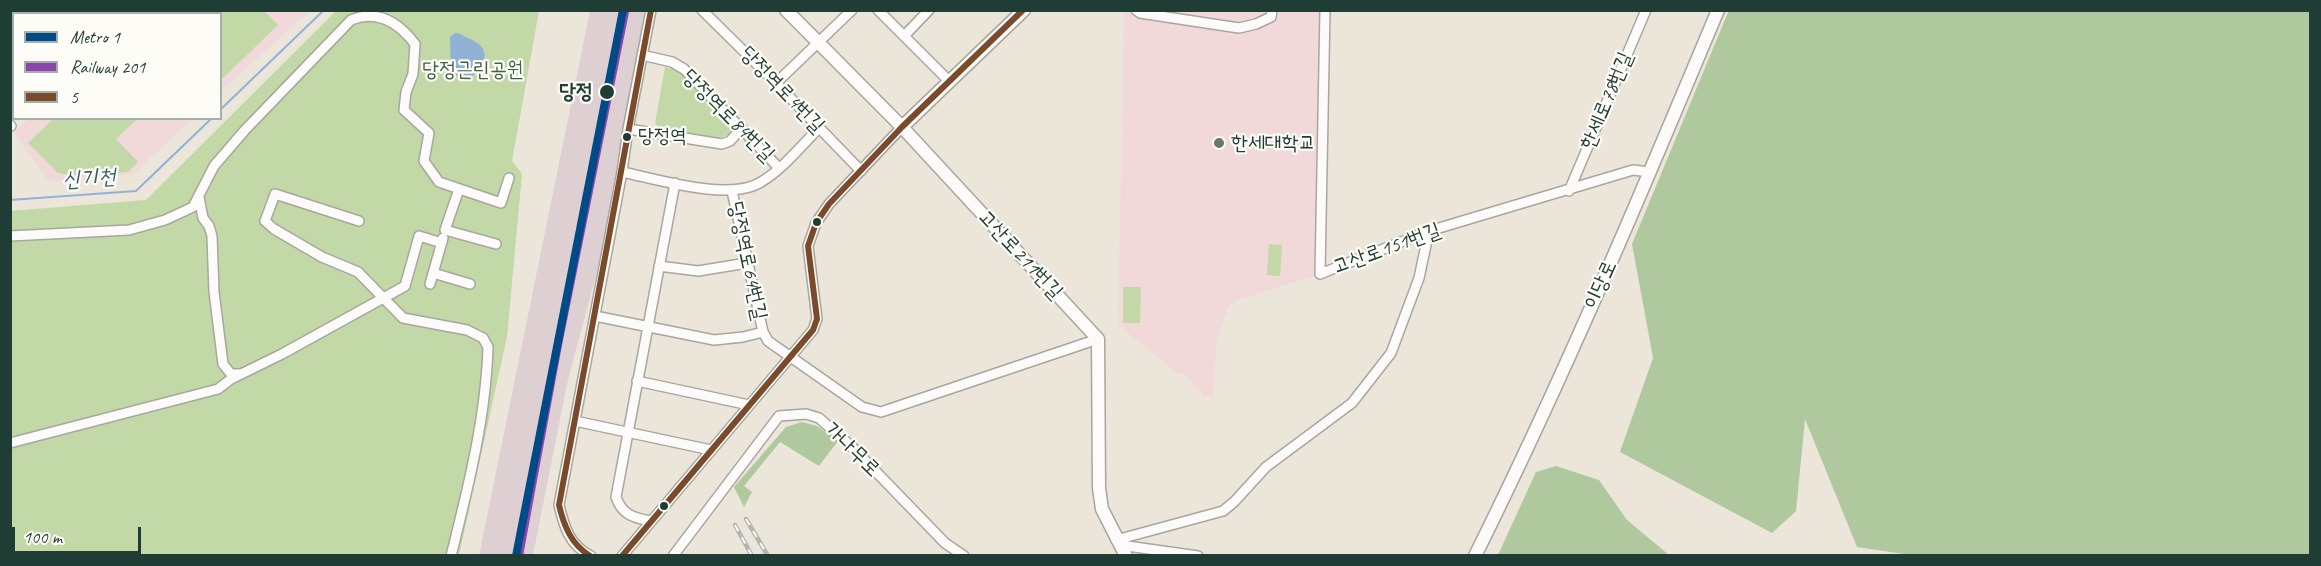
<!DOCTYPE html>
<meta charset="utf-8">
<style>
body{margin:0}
#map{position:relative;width:2321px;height:566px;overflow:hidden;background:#ece5d9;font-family:Caveat,sans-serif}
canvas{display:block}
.frame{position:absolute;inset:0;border:12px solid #1f3d34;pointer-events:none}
.legend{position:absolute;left:12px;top:12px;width:210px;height:108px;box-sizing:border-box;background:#fdfcf7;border:2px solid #a4b0a9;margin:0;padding:8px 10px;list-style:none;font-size:18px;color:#1f3d34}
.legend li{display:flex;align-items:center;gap:12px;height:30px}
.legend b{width:30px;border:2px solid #a4b0a9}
.scale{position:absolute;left:12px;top:527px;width:129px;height:27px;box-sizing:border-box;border:3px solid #1f3d34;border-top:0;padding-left:8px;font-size:18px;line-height:21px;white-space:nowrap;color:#1f3d34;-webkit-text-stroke:4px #fdfcf7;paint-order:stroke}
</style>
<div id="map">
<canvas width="2321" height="566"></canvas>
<div class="frame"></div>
<ul class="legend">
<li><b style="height:8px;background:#004a85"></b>Metro 1</li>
<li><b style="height:8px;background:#8e44ad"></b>Railway 201</li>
<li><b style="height:8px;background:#7a4b2a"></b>5</li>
</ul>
<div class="scale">100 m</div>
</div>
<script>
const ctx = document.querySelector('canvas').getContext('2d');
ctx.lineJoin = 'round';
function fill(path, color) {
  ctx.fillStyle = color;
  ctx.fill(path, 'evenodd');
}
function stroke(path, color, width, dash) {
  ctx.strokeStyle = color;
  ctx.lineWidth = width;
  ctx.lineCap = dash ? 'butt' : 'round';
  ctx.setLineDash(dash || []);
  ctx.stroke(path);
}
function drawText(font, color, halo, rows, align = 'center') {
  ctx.font = font + ' Caveat,"Poor Story",sans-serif';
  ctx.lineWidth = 4.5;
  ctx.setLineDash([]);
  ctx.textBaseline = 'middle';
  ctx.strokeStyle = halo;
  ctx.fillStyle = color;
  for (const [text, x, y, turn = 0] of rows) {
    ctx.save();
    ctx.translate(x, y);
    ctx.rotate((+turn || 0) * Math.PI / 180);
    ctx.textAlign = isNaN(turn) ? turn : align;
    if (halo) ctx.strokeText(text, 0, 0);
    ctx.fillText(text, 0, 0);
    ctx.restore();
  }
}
const built = new Path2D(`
 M134 10 310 11 221 91 220 14H131Z
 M1124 11H1319L1316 275 1235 301 1228 308 1217 339 1213 397 1204 396 1184 374 1177 373 1118 325Z
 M28 119H193L133 174 92 179 48 181 14 133Z`);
const industrial = new Path2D(`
 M590 11H647L602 252 567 384 533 555 479 556Z`);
const green = new Path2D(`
 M156 11H264L278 25 223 78 220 76V14H159Z
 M336 11H539L512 161 522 174 507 337 459 555H11L10 211 146 200Z
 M665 67 682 72 735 130C717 147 682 133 660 129L655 123Z
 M54 118 137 119 116 139 138 162 128 172 78 176 58 173 28 143Z
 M1269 244 1282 245 1280 276 1267 275Z
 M1123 287H1141L1140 323H1123Z`);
const forest = new Path2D(`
 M1729 10 2310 11V555L1917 556 1857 547 1805 419 1796 511 1772 533 1620 452 1653 358 1632 244Z
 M802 422 817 426 838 441 819 466 780 442 744 486 752 492 744 507 734 487 786 427Z
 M1556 466 1599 480 1627 520 1669 555H1498L1536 472Z`);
const water = new Path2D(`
 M455 33C461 33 462 36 468 38 492 48 487 61 471 78L454 75 451 70 450 37Z`);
const stream = new Path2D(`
 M220 110 324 10
 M10 200 136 191 212 118`);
const minor = new Path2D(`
 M702 10 776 83 861 171
 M878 10 950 82
 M1136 10 1140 13 1239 28 1256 24 1271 17 1272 10
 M1325 10 1320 274 1429 231 1633 170 1650 172
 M904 36 929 10
 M642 55 672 62 684 69 779 168
 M776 83 852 10
 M10 125 11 126
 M628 129 722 144 730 141 742 128
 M622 172C657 179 730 202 761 182 783 169 800 147 818 129
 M459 189 445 230 496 244
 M732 191 763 332 768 341 862 407 881 412 1098 339
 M1569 191 1646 10
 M199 197 203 218 209 226 212 236 214 292 223 364 231 374H240
 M359 221 275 194 265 221 274 229 322 257 358 272 403 318 467 330 483 338 488 347C486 417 468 488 451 556
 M10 236 129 230 165 220 193 207 214 166 245 130 351 20C378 9 399 23 415 44L413 74 406 92 404 110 429 133 424 161 439 182 501 203 509 178
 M659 266 698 271 747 263
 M433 273 470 284
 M430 284 443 238
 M595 316 714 340 743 337 763 332
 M637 381 749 405
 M575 421 711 450
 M10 443 218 389 231 379 282 354 405 286 419 236 442 243
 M651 521C634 518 622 515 616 497L675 183
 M1116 540 1223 511 1234 502 1266 467 1352 403 1391 353 1419 278 1429 231
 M1120 545 1198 556
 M591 556C569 545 564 526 559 505L622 172 628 129 651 10
 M622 556 813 330 817 319 808 246 816 223 829 204 902 127
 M673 556 779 416 806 414 819 418 852 447 945 543 964 556`);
const tertiary = new Path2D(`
 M786 10 902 127 1098 339 1099 488 1102 509 1126 556
 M902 127 1024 10
 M1475 556C1564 377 1641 194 1718 10`);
const rail = new Path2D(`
 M746 519 768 556
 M735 525 752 556`);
const bus1 = new Path2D(`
 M590 556C571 544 564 526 559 505L651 10
 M622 556 813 330 817 319 808 246 816 223 829 204 902 127 1023 10`);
const rail1 = new Path2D(`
 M519 556 558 345 625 12`);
const metro1 = new Path2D(`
 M516 556 623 10`);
const markers = [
 [607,92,8,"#1f3d34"],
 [627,137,5,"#1f3d34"],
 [1219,143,6,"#67786e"],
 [817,222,5,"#1f3d34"],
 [664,506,5,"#1f3d34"]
];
const busNames = [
 ["당정역",638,137]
];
const parkNames = [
 ["당정근린공원",473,70]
];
const streetNames = [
 ["당정역로4번길",782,90,46],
 ["한세로78번길",1607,101,-67],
 ["당정역로84번길",728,116,45],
 ["고산로151번길",1387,249,-20],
 ["고산로211번길",1020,255,47],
 ["당정역로64번길",747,261,78],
 ["이당로",1601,285,-66],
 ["가나무로",852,450,44]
];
const stopNames = [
 ["당정",593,92]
];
const poiNames = [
 ["한세대학교",1231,143]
];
const waterNames = [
 ["신기천",89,179,-4]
];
fill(built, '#f1d9da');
fill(industrial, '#ddcfd2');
fill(green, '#c2d8a6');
fill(forest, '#b0c89d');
fill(water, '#90b2d6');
stroke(stream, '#90b2d6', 2);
stroke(minor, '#a7a79f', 12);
stroke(tertiary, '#a7a79f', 15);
stroke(minor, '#fcfbf9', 9);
stroke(tertiary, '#fcfbf9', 12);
stroke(rail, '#b3b5b3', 4.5);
stroke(rail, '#fdfcf7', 2, [7]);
stroke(bus1, '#7a4b2a', 6);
stroke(rail1, '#8e44ad', 8);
stroke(metro1, '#004a85', 8);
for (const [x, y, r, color] of markers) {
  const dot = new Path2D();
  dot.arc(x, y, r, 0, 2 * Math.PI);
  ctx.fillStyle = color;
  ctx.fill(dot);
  stroke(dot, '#fdfcf7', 2);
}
drawText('20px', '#1f3d34', '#fdfcf7', busNames, 'left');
drawText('21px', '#3f6146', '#fdfcf7', parkNames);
drawText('21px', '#1f3d34', '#fdfcf7', streetNames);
drawText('bold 21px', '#1f3d34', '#fdfcf7', stopNames, 'right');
drawText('21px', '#1f3d34', '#fdfcf7', poiNames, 'left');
drawText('italic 22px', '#395e6c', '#fdfcf7', waterNames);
</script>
